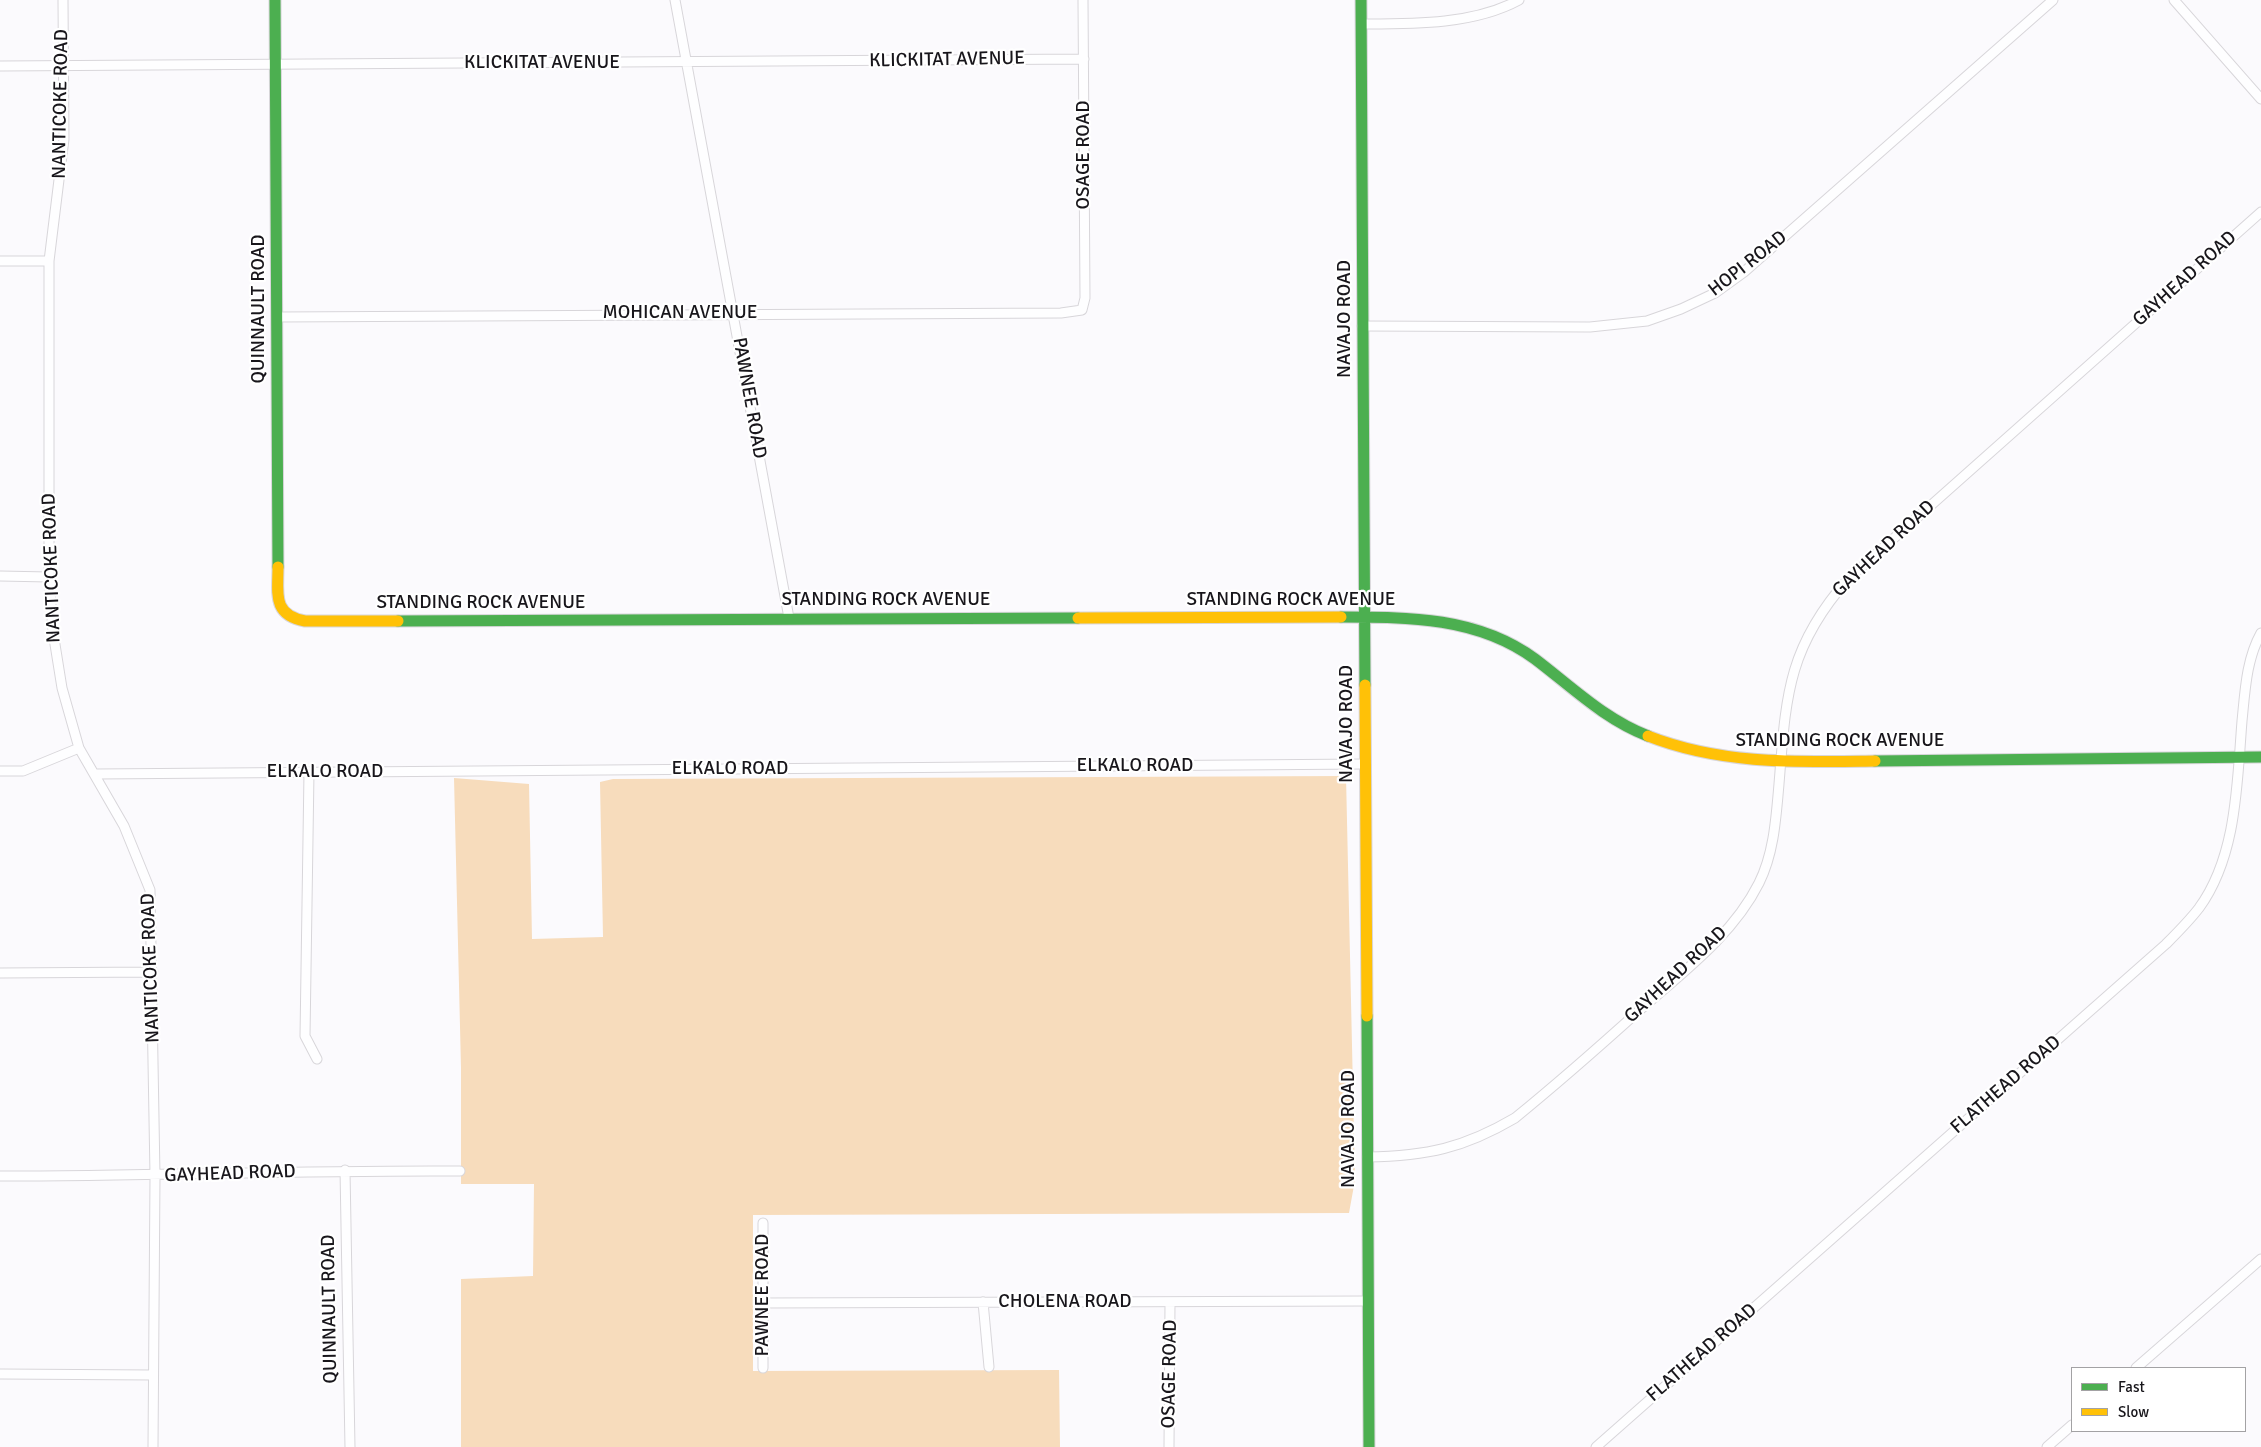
<!DOCTYPE html>
<style>
body{margin:0}
#map{position:relative;width:2261px;height:1447px;overflow:hidden;background:#fbfafd;font-family:Signika,sans-serif}
canvas{display:block}
.legend{position:absolute;left:2071px;top:1367px;width:175px;height:65px;box-sizing:border-box;background:#fff;border:1px solid #a3a2a4;margin:0;padding:6px 9px;list-style:none;font-size:15px;color:#18161b}
.legend li{display:flex;align-items:center;gap:10px;height:25px}
.legend b{width:25px;border:1px solid #a3a2a4}
</style>
<div id="map">
<canvas width="2261" height="1447"></canvas>
<ul class="legend">
<li><b style="height:6px;background:#4caf50"></b>Fast</li>
<li><b style="height:6px;background:#ffc107"></b>Slow</li>
</ul>
</div>
<script>
const ctx = document.querySelector('canvas').getContext('2d');
ctx.lineJoin = 'round';
function fill(path, color) {
  ctx.fillStyle = color;
  ctx.fill(path, 'evenodd');
}
function stroke(path, color, width, dash) {
  ctx.strokeStyle = color;
  ctx.lineWidth = width;
  ctx.lineCap = dash ? 'butt' : 'round';
  ctx.setLineDash(dash || []);
  ctx.stroke(path);
}
function drawText(font, color, halo, rows, align = 'center') {
  ctx.font = font + ' Signika,sans-serif';
  ctx.lineWidth = 4.5;
  ctx.setLineDash([]);
  ctx.textBaseline = 'middle';
  ctx.strokeStyle = halo;
  ctx.fillStyle = color;
  for (const [text, x, y, turn = 0] of rows) {
    ctx.save();
    ctx.translate(x, y);
    ctx.rotate((+turn || 0) * Math.PI / 180);
    ctx.textAlign = isNaN(turn) ? turn : align;
    if (halo) ctx.strokeText(text, 0, 0);
    ctx.fillText(text, 0, 0);
    ctx.restore();
  }
}
const green = new Path2D(`
 M1346 776 1355 1180 1349 1213 753 1215V1371L1059 1370 1060 1447H461V1279L533 1276 534 1184H461V1068L454 778 529 784 532 939 603 937 600 782 613 779Z`);
const street = new Path2D(`
 M63 0 64 139 49 261V577L53 632 62 688 79 748 124 826 150 890 155 1176 153 1447
 M675 0 789 618
 M2174 0 2261 99
 M1361 24C1412 24 1473 25 1519 0
 M0 66 1084 59
 M0 261H49
 M277 317 1061 313 1082 310 1085 298 1083 0
 M1362 326 1590 327 1647 321 1681 309 1715 293 1744 272 2053 0
 M0 576 49 577
 M0 771H23L79 748
 M309 772 305 1036 317 1059
 M96 774 1364 764
 M0 973 153 972
 M1367 1157C1427 1156 1464 1148 1515 1118 1558 1083 1600 1046 1641 1009 1683 972 1733 935 1759 883 1774 853 1776 818 1779 784 1786 697 1787 648 1848 579L2261 212
 M345 1170 350 1447
 M0 1176C153 1176 306 1170 460 1171
 M763 1223V1368
 M983 1302 989 1367
 M763 1303 1367 1301
 M2136 1368 2261 1259
 M0 1374 153 1375
 M1169 1447 1170 1302
 M1596 1447 2166 944C2177 933 2189 921 2199 908 2237 856 2237 783 2242 721 2245 692 2246 660 2261 633
 M2047 1447 2072 1425`);
const fast = new Path2D(`
 M275 0 278 567
 M1361 0 1365 685
 M1341 617C1409 617 1478 617 1535 659 1572 687 1604 719 1648 736
 M398 621 1078 618
 M1875 761 2261 757
 M1367 1016 1369 1447`);
const slow = new Path2D(`
 M278 567C278 593 272 615 305 621H398
 M1078 618 1341 617
 M1365 685 1367 1016
 M1648 736C1722 765 1798 762 1875 761`);
const streetNames = [
 ["KLICKITAT AVENUE",947,60,-1],
 ["KLICKITAT AVENUE",542,63],
 ["NANTICOKE ROAD",61,104,-89],
 ["OSAGE ROAD",1084,155,-90],
 ["HOPI ROAD",1748,264,-38],
 ["GAYHEAD ROAD",2185,279,-42],
 ["QUINNAULT ROAD",259,309,-90],
 ["MOHICAN AVENUE",680,313],
 ["NAVAJO ROAD",1345,319,-90],
 ["PAWNEE ROAD",749,398,80],
 ["GAYHEAD ROAD",1884,549,-43],
 ["NANTICOKE ROAD",52,568,-92],
 ["STANDING ROCK AVENUE",886,600],
 ["STANDING ROCK AVENUE",1291,600],
 ["STANDING ROCK AVENUE",481,603],
 ["NAVAJO ROAD",1347,724,-90],
 ["STANDING ROCK AVENUE",1840,741],
 ["ELKALO ROAD",1135,766],
 ["ELKALO ROAD",730,769],
 ["ELKALO ROAD",325,772],
 ["NANTICOKE ROAD",151,968,-92],
 ["GAYHEAD ROAD",1676,975,-43],
 ["FLATHEAD ROAD",2006,1085,-41],
 ["NAVAJO ROAD",1349,1129,-90],
 ["GAYHEAD ROAD",230,1174,-2],
 ["PAWNEE ROAD",763,1295,-90],
 ["CHOLENA ROAD",1065,1302],
 ["QUINNAULT ROAD",330,1309,-91],
 ["FLATHEAD ROAD",1702,1353,-41],
 ["OSAGE ROAD",1170,1374,-89]
];
fill(green, '#f7dcbc');
stroke(street, '#d8d6da', 11);
stroke(fast, '#d8d6da', 13);
stroke(slow, '#d8d6da', 13);
stroke(street, '#fefeff', 9);
stroke(fast, '#4caf50', 11);
stroke(slow, '#ffc107', 11);
drawText('19px', '#18161b', '#fff', streetNames);
</script>
